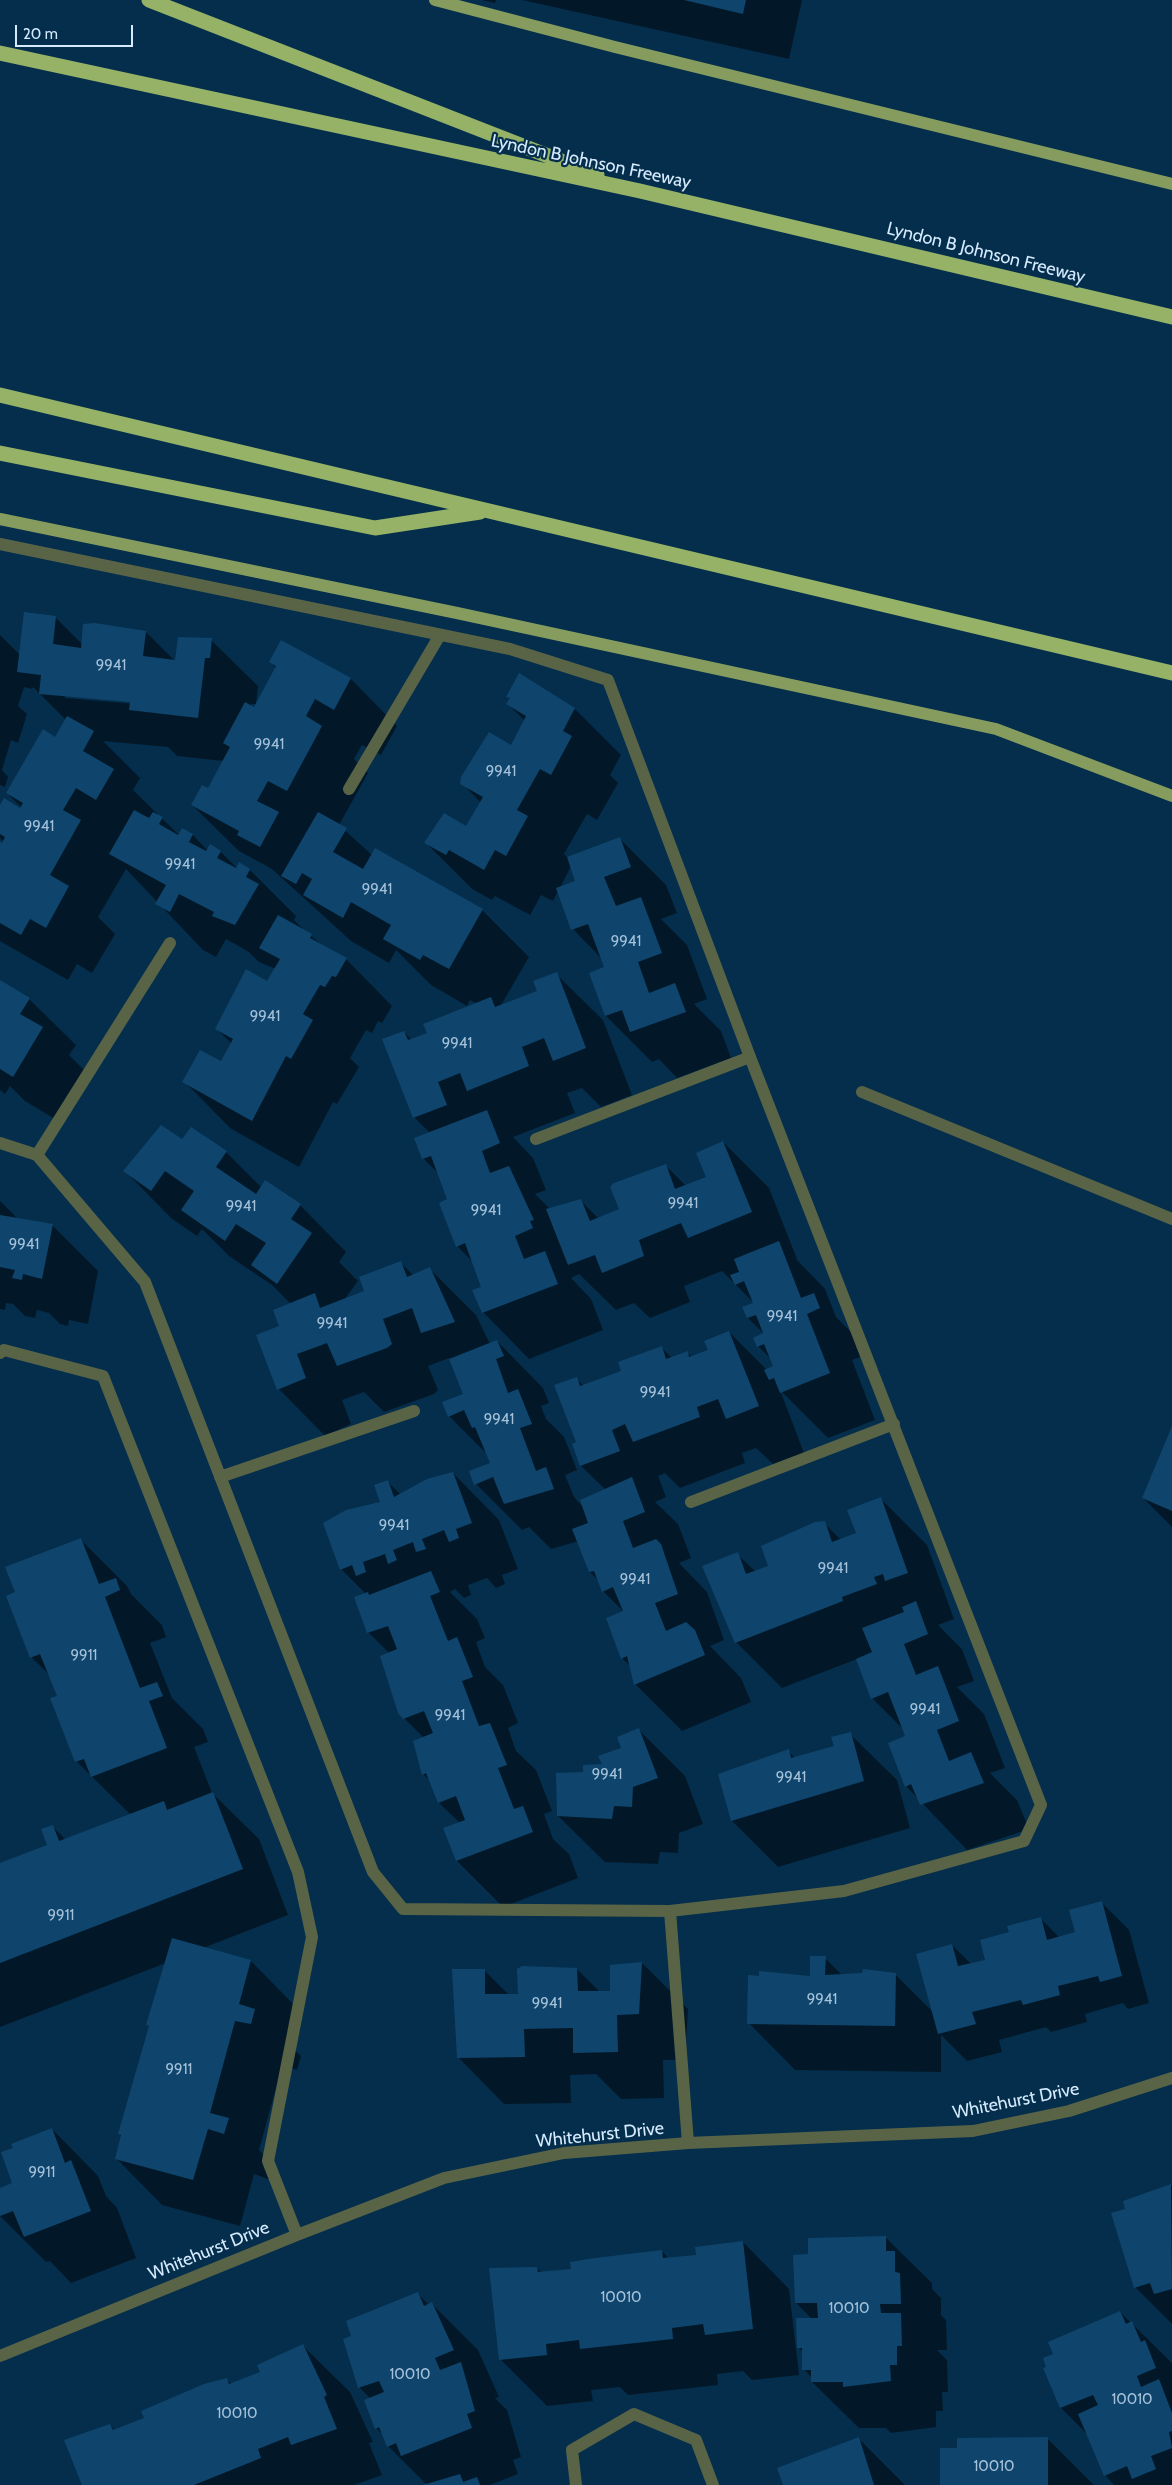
<!DOCTYPE html>
<style>
body{margin:0}
#map{position:relative;width:1172px;height:2485px;overflow:hidden;background:#042e4c;font-family:Cabin,sans-serif}
canvas{display:block}
.scale{position:absolute;left:15px;top:25px;width:118px;height:22px;box-sizing:border-box;border:2px solid #d5eafd;border-top:0;padding-left:6px;font-size:15px;line-height:18px;white-space:nowrap;color:#d5eafd;-webkit-text-stroke:4px #042e4c;paint-order:stroke}
</style>
<div id="map">
<canvas width="1172" height="2485"></canvas>
<div class="scale">20 m</div>
</div>
<script>
const ctx = document.querySelector('canvas').getContext('2d');
ctx.lineJoin = 'round';
function fill(path, color) {
  ctx.fillStyle = color;
  ctx.fill(path, 'evenodd');
}
function stroke(path, color, width, dash) {
  ctx.strokeStyle = color;
  ctx.lineWidth = width;
  ctx.lineCap = dash ? 'butt' : 'round';
  ctx.setLineDash(dash || []);
  ctx.stroke(path);
}
function drawText(font, color, halo, rows, align = 'center') {
  ctx.font = font + ' Cabin,sans-serif';
  ctx.lineWidth = 4.5;
  ctx.setLineDash([]);
  ctx.textBaseline = 'middle';
  ctx.strokeStyle = halo;
  ctx.fillStyle = color;
  for (const [text, x, y, turn = 0] of rows) {
    ctx.save();
    ctx.translate(x, y);
    ctx.rotate((+turn || 0) * Math.PI / 180);
    ctx.textAlign = isNaN(turn) ? turn : align;
    if (halo) ctx.strokeText(text, 0, 0);
    ctx.fillText(text, 0, 0);
    ctx.restore();
  }
}
const shadow = new Path2D(`
 M482 0H496L495 3Z
 M522 0H802L789 59Z
 M55 617 82 644 146 632 176 662 211 640 258 686 256 704H251V707L254 709 276 668 271 662 281 642 351 679 397 726 381 755 362 745 354 759 368 773 339 825 372 855 376 849 482 910 529 957 500 1007 539 992 556 974 603 1020 632 1095 601 1107 582 1088 567 1093 575 1113 513 1137 533 1158 546 1190 535 1194 550 1209 580 1200 599 1219 620 1210 666 1166 686 1186 707 1178 723 1142 769 1188 797 1259H796L825 1289 836 1317 860 1341 866 1355 852 1360 875 1420 828 1438 780 1390 804 1453 773 1464 756 1448 742 1453 745 1463 680 1488 665 1473 658 1476 666 1497 655 1502 678 1524 691 1558 679 1563 707 1592 724 1640 710 1646 741 1678 751 1702 682 1731 636 1685 631 1667 622 1658 624 1612 603 1591 598 1580 590 1572 579 1541 551 1549 529 1527 522 1530 476 1484 492 1464 488 1455 449 1416 464 1395 449 1358 428 1366 438 1390 434 1394 384 1412 364 1392 342 1400 351 1424 325 1436 279 1389 281 1327 291 1304 272 1285 229 1256 202 1229 197 1236 171 1218 125 1171 182 1141 191 1128 226 1152 262 1188 300 1205 346 1252 339 1262 358 1281 344 1300 366 1292 400 1262 413 1275 430 1269 476 1315 490 1344 497 1341 543 1388 549 1403 541 1406 546 1419 564 1437 577 1470 565 1475 574 1497 583 1507 606 1490 581 1466 573 1445 578 1443 576 1378 584 1386 623 1371 661 1347 672 1358 687 1352 692 1357 709 1351 729 1332 767 1370 775 1367 772 1360 758 1346 755 1338 764 1334 748 1318 755 1304 722 1271 684 1286 690 1302 650 1318 634 1303 616 1310 579 1274 571 1278 591 1299 603 1330 529 1359 483 1312V1287L473 1262 457 1246 449 1200 439 1174 424 1159 416 1139 430 1133 414 1117 404 1032 412 1040 428 1034 477 1004 470 1000 467 1006 431 985 396 950 389 963 351 941 272 869 239 851 192 805 208 790 224 761 177 756 168 747 103 741 140 778 133 790 179 835 182 829 193 835 208 851 210 846 221 852 237 868 239 864 250 870 296 916 294 920 305 931 323 946 346 959 392 1006 382 1023 378 1021 372 1033 366 1030 350 1058 359 1067 337 1104 333 1102 299 1167 230 1128 184 1081 221 1063 232 1044 217 1029 268 983 276 969 259 962 249 952 226 939 216 957 203 950 126 869 98 917 115 934 92 973 77 964 68 980 0 941V843L2 844 4 842 0 838V807L20 810 22 808 7 793 55 739 66 720 33 687 32 689 24 687 18 706 27 714 18 743 11 740 2 770 8 777 5 787 0 785V635L20 655ZM65 695 136 701V704L65 698Z
 M508 696 575 709 621 755 610 775 618 783 597 820 587 814 564 854 568 858 620 839 666 885 677 913 661 919 687 945 707 999 694 1004 721 1031 731 1058 677 1078 659 1059 652 1062 606 1016V968L603 960 573 929 558 891 553 901 541 895 530 915 495 896 492 900 472 889 426 843 467 827 481 803 462 783 511 746 525 721 508 704 511 699ZM571 866 577 881 560 888Z
 M0 982 29 999 76 1045 69 1055 89 1075 60 1122 25 1101 10 1086 5 1094 0 1090Z
 M0 1201 18 1219 52 1225 98 1271 88 1324 69 1320 68 1326 60 1324 49 1313 37 1310 35 1318 25 1316 13 1304 6 1303 5 1310 0 1309Z
 M1172 1429V1527L1143 1498Z
 M453 1473 499 1520 518 1569 502 1575 505 1584 496 1588 487 1578 468 1585 471 1595 464 1598 455 1589 450 1592 477 1619 485 1638 476 1642 485 1667 503 1685 518 1723 508 1728 516 1751 536 1770 552 1811 544 1814 553 1839 569 1854 578 1878 503 1907 457 1861 445 1829 460 1823 439 1803 431 1782 423 1774 424 1738 404 1718 390 1654 368 1632 366 1594 341 1569 382 1503 387 1481 401 1495Z
 M881 1499 927 1545 954 1619 938 1625 962 1649 974 1681 957 1687 984 1714 1005 1768 990 1773 1017 1800 1029 1829 967 1850 906 1786 907 1737 904 1730 872 1698 857 1659 782 1688 736 1642 737 1554 756 1572 770 1567 824 1523 841 1540 857 1533Z
 M81 1540 127 1586 131 1594 162 1625 166 1637 150 1643 172 1698 203 1729 208 1742 194 1747 212 1793 259 1839 288 1915 203 1948 251 1961 297 2008 287 2043 301 2056 297 2070 282 2066 259 2150 274 2166 271 2180 254 2174 240 2226 162 2205 116 2158 122 2137 119 2134 150 2028 147 2025 166 1963 0 2027V1864L48 1846 52 1826 66 1840 131 1815 76 1761 58 1696 51 1676 31 1657 17 1593Z
 M639 1730 685 1776 703 1824 679 1833 678 1853 660 1852 658 1864 605 1862 558 1816 585 1773 603 1765Z
 M850 1734 897 1780 910 1828 778 1867 732 1821 788 1751 795 1758 835 1747Z
 M1101 1902 1129 1930 1149 2003 1128 2009 1123 2003 1085 2014 1087 2022 1051 2032 1046 2027 999 2040 1002 2052 967 2061 941 2035V2072L795 2070 749 2023 811 1977 825 1958 842 1975 895 1974 934 2013 952 1945 971 1964 986 1961 1010 1932 1040 1918 1060 1938 1077 1933Z
 M642 1963 688 2009 685 2060H663L664 2098 621 2099 596 2074 570 2075 571 2103 504 2104 458 2057 484 1970 509 1995H519L577 1969 600 1992H612Z
 M52 2129 98 2176 106 2196 117 2208 136 2258 71 2283 50 2261 46 2262 0 2216V2189L14 2183 15 2149Z
 M1171 2185 1172 2186V2324L1136 2288 1127 2210Z
 M885 2237 932 2283V2289L941 2298V2315L946 2320 947 2350H937L947 2360 948 2392H942L943 2411H936V2427L891 2433 886 2428H859L812 2382V2378L804 2369 803 2352 798 2347 812 2319 796 2303 809 2256Z
 M743 2242 789 2289 799 2375 752 2380 743 2371 717 2374 718 2385 628 2395 620 2387 591 2390 593 2401 547 2406 501 2360 537 2268 542 2273 572 2270 662 2251 669 2259 697 2256Z
 M418 2294 429 2305 432 2304 478 2350 499 2397 495 2398 507 2410 521 2457 513 2460 518 2474 490 2485H427L388 2446 384 2436 376 2428 371 2399 360 2388 345 2340Z
 M1120 2312 1172 2363V2485H1114L1105 2475 1088 2435 1061 2408 1054 2355Z
 M303 2346 350 2392 373 2442 369 2443 382 2475 354 2485H83L110 2425 116 2431 146 2419 226 2379 232 2384 262 2372Z
 M858 2438 905 2485H785Z
 M1048 2439 1094 2485H941L959 2449Z`);
const building = new Path2D(`
 M684 0H746L743 14Z
 M24 612 56 616 53 644 81 648 83 624 95 623 146 631 143 656 175 660 178 637 212 638 210 658H205L198 718 129 710 130 702 39 694 41 675 17 672Z
 M281 640 351 678 334 710 315 699 306 716 322 726 287 791 268 781 257 801 279 812 260 847 237 835 239 831 191 805 202 785 208 788 230 747 223 743 245 702 254 707 276 666 269 662Z
 M519 673 575 708 563 731 572 736 551 775 540 769 517 810 528 816 506 856 495 850 484 870 449 850 446 855 424 843 444 813 466 826 483 797 460 784 461 777 489 732 511 745 526 716 506 704 510 698 506 697Z
 M67 716 94 731 83 751 114 769 96 800 76 788 63 810 81 820 50 875 69 886 46 928 30 919 21 935 0 923V842L2 843 5 837 0 834V805L4 798 20 808 23 803 6 793 43 729 55 737Z
 M134 810 149 818 153 812 163 817 159 824 178 835 182 828 193 834 189 842 206 851 210 844 221 851 217 858 236 868 239 862 250 869 246 877 259 884 235 925 212 916 214 912 179 894 170 912 155 904 166 885 109 854Z
 M318 812 347 828 333 852 363 869 375 848 483 909 449 969 423 955 420 960 383 939 391 925 351 902 343 918 303 895 312 879 302 873 296 884 281 876Z
 M620 837 631 867 604 877 616 906 641 897 662 953 638 962 649 993 675 983 686 1012 630 1032 622 1010 605 1016 589 973 604 967 588 924 571 930 556 888 575 881 567 857Z
 M278 915 312 934 310 938 347 958 336 977 332 976 325 987 320 985 303 1014 313 1020 291 1059 286 1056 252 1121 182 1082 200 1050 221 1061 233 1039 215 1029 246 969 267 981 280 959 259 948Z
 M557 972 586 1048 553 1061 544 1038 522 1047 529 1066 467 1091 460 1073 438 1082 447 1105 413 1118 382 1039 404 1031 408 1040 427 1033 423 1024 491 997 495 1007 537 991 533 981Z
 M0 980 30 998 20 1014 43 1027 13 1077 0 1069Z
 M487 1110 500 1143 482 1151 490 1173 509 1166 534 1220 530 1221 533 1228 515 1236 524 1259 545 1251 558 1284 482 1313 472 1290 481 1287 465 1243 456 1247 439 1203 447 1199 431 1156 422 1159 414 1138Z
 M161 1125 182 1139 191 1127 227 1151 216 1167 256 1194 265 1180 301 1204 291 1219 312 1233 277 1284 251 1265 266 1243 236 1224 225 1241 181 1210 194 1191 165 1171 151 1191 123 1171Z
 M723 1141 752 1212 688 1238 681 1223 639 1240 644 1256 602 1273 595 1255 568 1265 546 1209 581 1199 590 1221 619 1209 610 1187 614 1183 666 1164 675 1189 706 1177 696 1153Z
 M0 1215 53 1224 42 1279 23 1274 22 1280 12 1278 15 1270 0 1267Z
 M779 1241 801 1298 814 1293 820 1308 807 1314 830 1373 780 1393 774 1378 769 1380 764 1370 773 1366 764 1344 757 1347 753 1338 763 1333 756 1315 747 1318 742 1307 753 1303 744 1281 735 1285 730 1275 739 1272 734 1259Z
 M401 1261 407 1277 430 1267 455 1322 421 1333 412 1308 383 1319 392 1344 387 1348 337 1366 327 1343 297 1354 306 1378 277 1390 256 1335 279 1326 273 1310 315 1293 320 1308 364 1291 359 1277Z
 M729 1331 759 1406 726 1419 718 1399 697 1407 700 1417 633 1442 625 1424 612 1430 620 1451 580 1466 572 1444 576 1442 554 1385 577 1377 580 1386 621 1371 618 1362 662 1346 666 1359 688 1351 689 1357 708 1350 704 1341Z
 M497 1340 504 1356 496 1359 508 1393 518 1389 532 1424 520 1428 536 1471 546 1467 554 1489 504 1504 493 1477 474 1485 469 1471 490 1463 475 1427 472 1428 464 1410 448 1417 442 1402 463 1394 449 1359Z
 M1172 1426V1511L1142 1498Z
 M453 1472 472 1523 456 1529 459 1538 449 1542 444 1530 422 1539 426 1549 416 1552 413 1542 393 1550 397 1560 388 1564 385 1554 363 1562 366 1572 356 1576 352 1565 340 1570 323 1523 346 1510 380 1502 374 1485 388 1480 394 1497 427 1479Z
 M632 1477 645 1512 623 1521 633 1548 656 1539 661 1544 678 1594 655 1603 666 1631 686 1622 695 1630 705 1655 634 1685 627 1656 621 1659 606 1618 623 1611 613 1587 602 1592 594 1571 589 1572 572 1529 588 1523 580 1500Z
 M881 1497 908 1573 885 1581 883 1574 874 1577 877 1584 842 1597 843 1601 735 1643 702 1566 738 1552 746 1574 768 1566 761 1546 815 1522 825 1521 832 1542 856 1533 847 1510Z
 M81 1538 99 1584 116 1578 120 1590 105 1597 140 1688 157 1682 163 1696 149 1701 167 1748 91 1777 84 1759 75 1762 50 1698 57 1696 40 1654 30 1658 6 1596 15 1592 5 1567Z
 M431 1571 440 1592 430 1596 448 1641 457 1637 473 1677 462 1681 479 1726 490 1723 507 1765 498 1768 514 1809 523 1806 533 1832 456 1861 443 1828 465 1820 456 1796 438 1803 426 1773 422 1775 413 1741 433 1733 424 1711 403 1719 398 1713 380 1656 397 1649 388 1626 367 1633 354 1597 368 1592 369 1595Z
 M916 1601 928 1634 904 1644 916 1675 938 1666 959 1721 937 1730 949 1761 971 1752 984 1783 920 1805 911 1784 905 1787 888 1743 905 1736 888 1692 871 1699 856 1659 872 1652 862 1628 904 1612 902 1607Z
 M639 1728 658 1778 633 1787 632 1807 614 1806 612 1819 557 1816 556 1773 583 1772V1765L602 1764 598 1756 621 1748 617 1737Z
 M851 1732 864 1781 731 1821 718 1774 789 1749 791 1758 834 1746 831 1737Z
 M213 1792 243 1869 0 1963V1863L47 1845 41 1829 53 1825 59 1841 164 1801 167 1810Z
 M1102 1901 1122 1976 1100 1982 1098 1976 1058 1986 1060 1995 1023 2005 1021 2000 972 2012 976 2024 938 2034 916 1954 952 1944 958 1966 985 1960 980 1940 1009 1932 1007 1926 1041 1917 1047 1940 1075 1932 1069 1910Z
 M172 1938 251 1960 239 2004 255 2009 251 2024 235 2021 210 2113 229 2118 224 2134 208 2129 193 2180 115 2159 121 2135 118 2134 149 2026 146 2025Z
 M810 1956H826L825 1975 862 1973 863 1969 896 1973 895 2026 747 2024 748 1975 759 1976V1971L810 1976Z
 M642 1962 639 2014 617 2015 618 2052 573 2053V2028L524 2029 525 2057 457 2058 452 1969H485V1994H518L517 1969 522 1966 577 1968 578 1991H610V1965Z
 M52 2128 65 2163 71 2160 91 2211 24 2237 13 2211 0 2216V2188L12 2183 1 2152 13 2148 11 2144Z
 M1171 2184 1172 2289 1154 2294 1150 2283 1134 2288 1111 2213 1125 2209 1123 2201Z
 M886 2236V2251H895V2272L900 2273 901 2304H880L881 2313H901L902 2346H897V2365H890L891 2381 843 2387V2382H811V2370H802V2348H797L796 2318H818L817 2303H795L793 2255 808 2254V2238Z
 M743 2241 753 2329 705 2335 703 2324 672 2328 673 2339 580 2349 579 2340 546 2344 547 2355 499 2360 489 2268 537 2267 538 2272 571 2269 570 2262 595 2258 662 2250 663 2258 696 2255 695 2247Z
 M418 2292 424 2306 432 2302 454 2350 435 2358 440 2370 461 2362 475 2411 467 2414 472 2428 401 2456 396 2443 387 2447 379 2427 375 2429 364 2400 384 2392 379 2381 358 2388 343 2339 351 2336 346 2321Z
 M1120 2311 1126 2324 1132 2321 1141 2342 1145 2340 1156 2368 1137 2376 1141 2387 1159 2379 1172 2413V2431L1169 2432 1172 2448 1151 2456 1156 2469 1132 2479 1127 2466 1104 2476 1078 2414 1098 2405 1093 2395 1060 2408 1043 2368 1046 2367 1043 2358 1053 2354 1048 2342Z
 M303 2344 327 2395 324 2397 337 2429 291 2445 288 2437 258 2449 261 2458 194 2485H82L64 2440 110 2424 113 2430 144 2418 141 2411 204 2384 227 2378 229 2384 260 2372 257 2365Z
 M859 2437 874 2485H783L777 2468Z
 M1048 2437V2485H940V2448H957V2438Z
 M460 2474 463 2482 477 2477 480 2485H423Z`);
const minor = new Path2D(`
 M0 544 510 649 608 680 750 1057 1041 1805 1024 1841 844 1891 670 1911 403 1909 373 1872 145 1282 37 1155 0 1143
 M349 789 440 635
 M862 1092 1172 1219
 M536 1139 750 1057
 M37 1155 170 943
 M0 1353 4 1350 103 1376 298 1872 312 1937 268 2161 297 2235
 M220 1477 414 1411
 M691 1502 894 1424
 M670 1911 688 2143
 M0 2356 297 2235 444 2178 564 2153 688 2143 973 2131 1069 2111 1172 2078
 M576 2485 572 2450 634 2414 696 2440 713 2485`);
const major = new Path2D(`
 M435 0 615 47 1172 184
 M0 519 457 613 996 729 1172 796`);
const highway = new Path2D(`
 M149 0 597 175
 M0 53 640 191 1172 317
 M0 395 1172 673
 M0 453 375 528 480 512`);
const numberNames = [
 ["9941",111,666],
 ["9941",269,745],
 ["9941",501,772],
 ["9941",39,827],
 ["9941",180,865],
 ["9941",377,890],
 ["9941",626,942],
 ["9941",265,1017],
 ["9941",457,1044],
 ["9941",683,1204],
 ["9941",241,1207],
 ["9941",486,1211],
 ["9941",24,1245],
 ["9941",782,1317],
 ["9941",332,1324],
 ["9941",655,1393],
 ["9941",499,1420],
 ["9941",394,1526],
 ["9941",833,1569],
 ["9941",635,1580],
 ["9911",84,1656],
 ["9941",925,1710],
 ["9941",450,1716],
 ["9941",607,1775],
 ["9941",791,1778],
 ["9911",61,1916],
 ["9941",822,2000],
 ["9941",547,2004],
 ["9911",179,2070],
 ["9911",42,2173],
 ["10010",621,2298],
 ["10010",849,2309],
 ["10010",410,2375],
 ["10010",1132,2400],
 ["10010",237,2414],
 ["10010",994,2467]
];
const streetNames = [
 ["Lyndon B Johnson Freeway",591,162,12],
 ["Lyndon B Johnson Freeway",986,253,14],
 ["Whitehurst Drive",1016,2101,-11],
 ["Whitehurst Drive",600,2135,-6],
 ["Whitehurst Drive",209,2251,-22]
];
fill(shadow, '#0007');
fill(building, '#0f456d');
stroke(minor, '#596447', 12);
stroke(major, '#859c5e', 12);
stroke(highway, '#96b267', 15);
drawText('15px', '#a4c1d9', null, numberNames);
drawText('18px', '#d5eafd', '#042e4c', streetNames);
</script>
